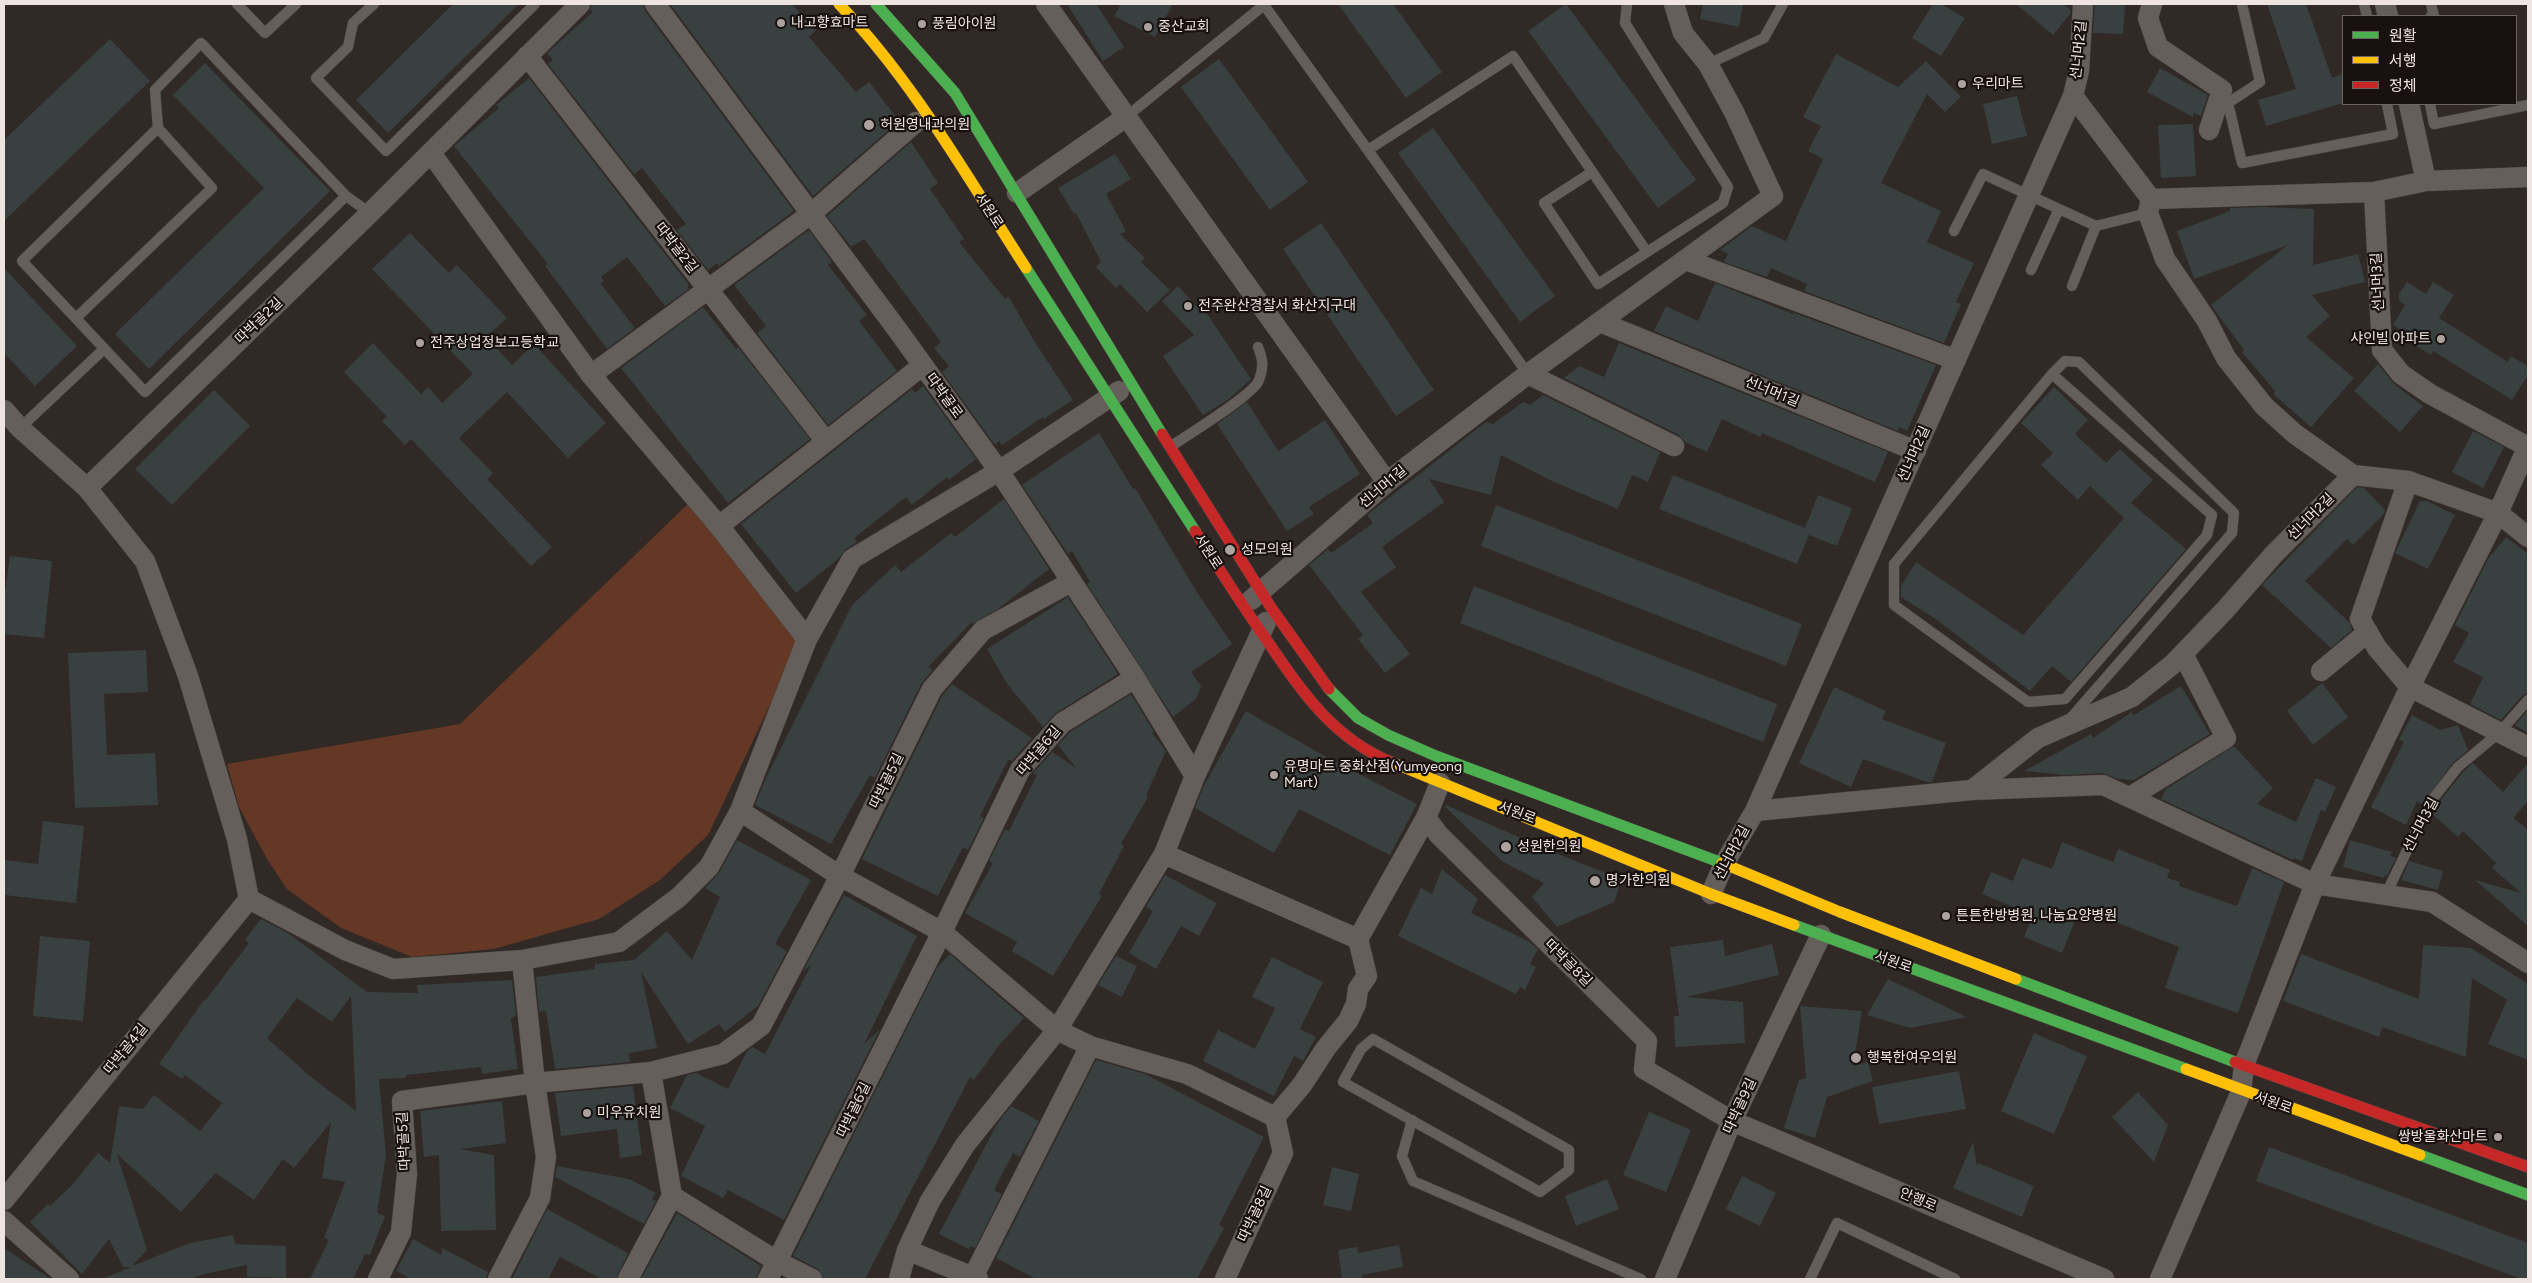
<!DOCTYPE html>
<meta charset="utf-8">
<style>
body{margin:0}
#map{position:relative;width:2532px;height:1283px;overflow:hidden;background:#302926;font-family:Figtree,"Noto Sans KR",sans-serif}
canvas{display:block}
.frame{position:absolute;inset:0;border:5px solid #eee4e0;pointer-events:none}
.legend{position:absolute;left:2342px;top:15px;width:175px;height:90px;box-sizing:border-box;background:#18110f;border:1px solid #6e6563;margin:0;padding:6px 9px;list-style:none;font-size:15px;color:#eee4e0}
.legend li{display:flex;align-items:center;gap:10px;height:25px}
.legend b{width:25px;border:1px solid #6e6563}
</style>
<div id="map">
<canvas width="2532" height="1283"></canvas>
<div class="frame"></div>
<ul class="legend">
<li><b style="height:6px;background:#4caf50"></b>원활</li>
<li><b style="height:6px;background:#ffc107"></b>서행</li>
<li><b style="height:6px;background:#c62828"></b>정체</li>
</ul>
</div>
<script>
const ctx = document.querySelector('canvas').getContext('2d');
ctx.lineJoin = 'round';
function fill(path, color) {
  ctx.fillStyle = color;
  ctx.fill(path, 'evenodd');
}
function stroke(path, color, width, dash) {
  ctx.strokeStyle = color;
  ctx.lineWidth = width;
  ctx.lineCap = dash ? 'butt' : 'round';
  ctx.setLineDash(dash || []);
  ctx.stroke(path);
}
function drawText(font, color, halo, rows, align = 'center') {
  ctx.font = font + ' Figtree,"Noto Sans KR",sans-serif';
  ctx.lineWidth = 4.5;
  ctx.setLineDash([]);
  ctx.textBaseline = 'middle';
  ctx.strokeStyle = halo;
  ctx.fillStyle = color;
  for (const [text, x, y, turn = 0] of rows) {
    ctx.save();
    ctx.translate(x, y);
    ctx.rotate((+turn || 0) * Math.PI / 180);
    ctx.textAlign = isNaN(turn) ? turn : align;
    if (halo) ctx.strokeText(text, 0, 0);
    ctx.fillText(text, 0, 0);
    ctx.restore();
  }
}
const green = new Path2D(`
 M690 502 799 644 708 835 660 880 599 919 494 949 412 957 341 928 287 889 267 859 239 807 227 764 460 724Z`);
const building = new Path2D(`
 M453 4H519L388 133 356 100Z
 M592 4H643L645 11 794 211 719 266 717 263 708 270 677 230 686 224 642 168 634 174 548 64 553 60 547 53 593 12 590 9Z
 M670 4H792L816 30 809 37 856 92 869 82 899 121 813 196Z
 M1067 4H1096L1124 47 1103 61Z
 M1121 4H1173L1155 37 1114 16Z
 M1338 4H1393L1442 72 1406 98Z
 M1566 4 1696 180 1658 208 1528 31Z
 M1703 4H1743L1739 27 1700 19Z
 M1933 4H1941L1965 18 1941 56 1912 38Z
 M2016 4H2063L2071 10 2070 14 2053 35Z
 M2095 4H2125L2123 34 2093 33Z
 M2267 4H2306L2332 78 2343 74V103L2266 126 2258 100 2296 89Z
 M110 39 150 81 4 221V140Z
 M1836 54 1898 87 1926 61 1961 97 1945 112 1927 94 1881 183 1941 211 1927 242 1974 263 1956 302 1961 304 1944 343 1804 291 1807 284 1771 268 1767 277 1724 262 1728 254 1720 250 1752 226 1786 241 1823 159 1808 151 1821 126 1803 117Z
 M1219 59 1308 182 1270 210 1181 87Z
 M205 63 330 191 149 369 115 334 264 188 173 95Z
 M2160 68 2208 95 2201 116 2193 113V117L2147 92Z
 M529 78 689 285 687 286 689 289 665 306 627 257 601 277 604 281 600 283 635 328 607 349 545 266 548 264 454 146 499 108 496 105Z
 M2017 96 2027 136 1992 144 1983 104Z
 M2193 124 2196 176 2161 178 2158 125Z
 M1433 128 1555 296 1520 322 1398 153Z
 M911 142 938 183 930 189 964 239 959 242 1005 299 1009 297 1034 341 1073 400 1044 419 1043 417 1002 445 999 441 995 445 942 372 949 366 934 348 941 342 864 239 851 247 827 216Z
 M1115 154 1131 179 1106 194 1126 231 1120 234 1145 258 1141 262 1170 290 1147 312 1120 284 1116 288 1096 267 1101 262 1076 213 1074 214 1058 188Z
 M2263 207 2314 209 2313 265 2358 254 2365 282 2312 295 2330 316 2306 337 2354 378 2311 427 2273 394 2275 391 2242 352 2244 350 2211 305 2288 245 2194 279 2177 231 2230 211V208Z
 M1321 223 1434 390 1396 416 1283 249Z
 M809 230 832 262 828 265 867 315 859 321 897 371 828 425 757 333 766 326 734 285Z
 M410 233 449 273 457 265 507 318 486 337 512 365 534 344 606 423 568 458 507 392 459 438 493 473 487 479 552 547 531 566 411 439 405 445 382 421 387 417 344 372 373 343 421 394 428 387 442 403 473 374 372 269Z
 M4 268 77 346 35 386 4 353Z
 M2407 282 2426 294 2433 282 2454 295 2439 318 2508 362 2511 356 2528 366V375L2512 400 2433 351 2431 355 2408 341 2411 336 2393 325 2405 305 2399 301V294Z
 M1715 283 1793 314 1794 313 1936 365 1907 431 1899 427 1898 431 1654 331 1666 306 1698 321Z
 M1178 286 1196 306 1199 302 1251 379 1229 399 1203 415 1163 356 1194 335 1162 301Z
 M703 307 736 349 738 347 810 439 728 503 621 368Z
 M1619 343 1888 452 1875 482 1762 433 1760 437 1722 419 1707 452 1685 442 1679 435 1564 378 1579 366 1604 377Z
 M2378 364 2394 384 2423 406 2400 432 2354 391Z
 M923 386 976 459 949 480 947 477 912 505 906 497 854 538 857 542 846 549 838 559 796 593 741 524 912 389 915 393Z
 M2054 387 2088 420 2075 434 2106 463 2120 449 2153 480 2131 503 2186 549 2071 682 2052 666 2030 691 1937 620 1901 597V586L1916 562 2023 635 2124 518 2090 486 2078 500 2041 465 2053 453 2021 423Z
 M214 390 250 426 172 505 135 469Z
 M1543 395 1660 452 1648 482 1632 475 1618 509 1554 482 1501 455 1491 495 1429 479 1444 502 1382 547 1396 567 1361 592 1410 654 1385 673 1358 639 1363 635 1309 565 1328 549 1331 553 1373 523 1367 515 1486 422 1493 424 1523 402 1530 405Z
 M1247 402 1278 451 1325 420 1360 474 1309 507 1314 514 1287 531 1217 424Z
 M2473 431 2504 447 2483 488 2452 472Z
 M1099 433 1133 489 1135 488 1198 594 1232 644 1191 672 1201 686 1196 699 1173 717 1087 584 1090 582 1072 551 1068 554 1022 485Z
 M1673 475 1805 528 1818 495 1852 508 1837 546 1809 535 1797 564 1659 509Z
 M2357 487 2364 488 2385 510 2383 515 2353 545 2347 539 2305 581 2349 622 2352 630 2331 648 2262 585Z
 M1004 499 1049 569 998 609 972 624 971 623 928 667 933 670 921 684 875 778 870 775 831 844 755 805 766 778 852 605 895 565 901 572 951 533 955 537Z
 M2420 501H2427L2455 515 2428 569 2395 553Z
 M1496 505 1802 624 1786 666 1481 546Z
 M2506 537 2528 554V693L2523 695 2501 720 2470 704 2483 677 2453 662 2469 633 2455 625 2488 559Z
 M10 556 52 561 44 638 4 634V600Z
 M1474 586 1777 704 1763 742 1460 623Z
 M1068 597 1118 674 1056 713 1043 727 1008 685 987 649Z
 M146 650 148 692 104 694 107 755 155 753 158 805 75 808 68 653Z
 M2322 683 2348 717 2313 745 2287 711Z
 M952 684 1032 738 1012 761 1008 760 980 816 984 818 968 850 963 847 938 896 862 859 942 696Z
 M2181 686 2210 734 2134 780 2118 779 2103 773 2065 775 2024 771 2091 734 2093 738 2132 712 2134 715Z
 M1834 687 1886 711 1882 719 1946 743 1932 782H1927L1863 759 1851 787 1799 763Z
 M1131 694 1154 732 1152 733 1166 751 1146 795 1148 797 1121 844 1124 846 1099 894 1102 896 1053 976 1012 951 1017 942 965 913 993 863 989 861 1005 829 1009 831 1037 775 1033 773 1052 752 1076 768 1058 745 1070 732Z
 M2528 710V733L2515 725Z
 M1246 711 1328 758 1417 804 1390 855 1299 809 1274 853 1195 808 1203 787Z
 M2412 715 2440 730 2458 725 2468 750 2453 763 2422 804 2417 801 2406 825 2371 807 2404 742 2399 739Z
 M2234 746 2273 788 2257 804 2296 822 2316 778 2336 787 2325 812 2321 810 2302 861 2294 858 2293 860 2161 799 2166 789Z
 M2473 763 2503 792 2528 763V801L2513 818 2528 830V926L2475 880 2521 893 2492 868 2496 863 2463 831 2458 837 2432 814 2437 805 2463 772Z
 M1446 805 1550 851 1622 879 1614 902 1557 927 1532 897 1544 883 1503 862 1445 807Z
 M43 821 84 826 76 903 4 895V860L38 864Z
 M737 840 811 880 775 944 787 951 758 1006 725 1032 719 1024 688 1044 641 972 657 1048 629 1053 630 1062 555 1069 546 1011 539 1012 536 977 595 969V964L634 960 667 931 692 960 720 897 705 888 719 873Z
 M2350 840 2392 852 2390 856 2396 858 2387 876 2385 875 2384 878 2343 867Z
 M2062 842 2113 862 2118 849 2170 870 2167 878 2180 882 2179 886 2237 906 2252 868 2284 882 2238 1013 2165 988 2179 947 2080 908 2062 953 2024 937 2033 915 1982 894 1991 872 2013 881 2022 858 2052 869Z
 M2409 861 2443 871 2438 890 2401 880Z
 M1442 869 1478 899 1471 913 1530 942 1538 949 1530 964 1536 967 1525 990 1520 987 1516 994 1398 936 1421 888 1432 894Z
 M1165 875 1217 903 1199 936 1181 926 1156 969 1129 953 1153 911 1146 907Z
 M844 895 917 936 864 1044 880 1029 784 1220 728 1190 723 1198 681 1176 705 1126 670 1108 687 1075 696 1073 728 1089 747 1051 752 1047 765 1054 811 965 803 971Z
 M261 919 288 933 367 992 418 993 417 985 512 980 516 1015 511 1019 518 1069 482 1074 481 1067 406 1075V1078L379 1079 386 1156 377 1213 385 1216 370 1255 365 1254 353 1279H310L329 1240 324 1238 345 1182 322 1178 331 1122 294 1168 283 1159 254 1200 216 1173 181 1212 117 1154 147 1250 132 1266 190 1243 233 1235 235 1244 286 1246V1278L247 1277V1265L204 1274 190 1279H102L131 1267H123L109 1239 82 1274 30 1222 48 1204 50 1206 72 1185 98 1153 110 1163 119 1106 143 1109 154 1095 200 1131 222 1103 185 1075 182 1079 159 1064 204 1000 205 1001 249 943 245 940ZM351 996 356 1111 311 1077 267 1038 297 998 332 1022Z
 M40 936 90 941 83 1021 33 1016Z
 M1723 940 1725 956 1772 944 1779 975 1687 997 1743 1002 1745 1043 1675 1047 1674 1016H1679L1670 947Z
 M2423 945 2471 948 2528 984V1060L2488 1044 2507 1000 2472 978 2466 1057 2382 1027 2379 1037 2283 1001 2301 954 2419 999Z
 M950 954 1024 1018 1000 1044 974 1080 970 1077 865 1279H824L818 1269 793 1256 937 968Z
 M1116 956 1137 966 1122 997 1098 985Z
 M1272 957 1323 982 1300 1029 1316 1037 1303 1061 1294 1056 1274 1096 1203 1061 1218 1030 1255 1049 1275 1008 1252 997Z
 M1888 979 1967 1017 1910 1028 1867 1015Z
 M1800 1006 1862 1011 1853 1066 1868 1062 1873 1081 1827 1097 1815 1138 1784 1128 1799 1080 1806 1078Z
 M2034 1033 2087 1056 2054 1134 2001 1111Z
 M1096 1060 1145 1074 1264 1137 1219 1225 1224 1228 1197 1279H1036L996 1258Z
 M1959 1071 1966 1109 1879 1124 1872 1087Z
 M633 1086 642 1155 620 1158 617 1129 561 1136 555 1093Z
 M2138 1092 2168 1125 2154 1162 2112 1117Z
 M502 1101 506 1143 460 1149 494 1155 496 1230 441 1231 439 1155 424 1157 420 1111Z
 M1011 1106 1039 1121 1020 1157 1013 1153 994 1190 1002 1194 975 1248 971 1246 969 1249 939 1234 997 1124Z
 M1649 1112 1691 1130 1666 1192 1623 1175Z
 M1973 1142 1977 1166 1978 1163 2034 1186 2022 1217 1953 1188Z
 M2269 1147 2528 1243V1279H2522L2256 1181Z
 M557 1166 629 1179 656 1193 652 1199 656 1201 644 1224 555 1177Z
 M1332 1167 1359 1174 1351 1211 1323 1205Z
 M1742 1176 1776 1193 1760 1226 1726 1209Z
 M1607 1179 1619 1209 1576 1226 1565 1196Z
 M547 1209 628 1253 616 1279H602L560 1257 548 1279H512Z
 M677 1213 761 1266 756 1279H641Z
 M413 1239 442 1255V1248L488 1272 486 1279H411L396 1271Z
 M1399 1245 1403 1267 1362 1275V1279H1342L1338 1250 1357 1247 1358 1253Z
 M4 1248 51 1279H4Z`);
const lane = new Path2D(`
 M237 4 265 33 296 4
 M374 4 353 23 348 47 316 78 386 151 535 4
 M2242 4 2260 82 2228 103 2242 163 2393 134 2387 104
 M2364 4 2367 16
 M2431 4 2434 16H2431
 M1708 64 1764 38 1783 4
 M2430 104 2434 124 2528 105
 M1126 117 1264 5 1528 374
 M1368 150 1513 56 1647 252 1723 203 1728 187 1625 23 1627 4
 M1592 172 1544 203 1598 284 1647 252
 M346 196 145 392 22 261 158 128 155 90 201 43 346 196 370 213
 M1954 231 1983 174 2096 226 2148 213
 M2031 270 2059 209
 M2072 286 2096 226
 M76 318 212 188 158 128
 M2052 374 2212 515 2207 535 2065 699 2028 702 1894 605V564L2052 374 2065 361 2079 362 2234 513 2232 533 2069 720
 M20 428 104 349
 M1170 447C1187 435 1254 395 1259 380 1264 366 1263 360 1258 347
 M2386 894 2431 801 2458 767 2500 732 2528 700
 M1373 1039 1569 1150V1170L1540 1192 1343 1082 1361 1049Z
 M1412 1120 1402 1156 1413 1181 1641 1279
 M1810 1279 1837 1223 1955 1279`);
const street = new Path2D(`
 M655 4 899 332 999 471 1135 678 1195 776
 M1046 4 1387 482
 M2152 4 2148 18 2158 47 2222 90 2209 130
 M2385 4 2388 16
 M527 56 825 440
 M2073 96 2151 199 2374 192 2426 181 2528 177
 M2409 104 2426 181
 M431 153 591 375 719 526 807 639
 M2374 192 2382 350 2401 374 2430 394 2528 447
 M1017 193 1126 117
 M2151 199 2148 213 2165 259 2207 321 2226 358 2264 406 2295 434 2353 475 2408 481 2498 513 2528 537
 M1686 260 1956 360
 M1600 322 1916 451
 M1528 374 1674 446
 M591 375 812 213 916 122
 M4 410 20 428 87 488 145 561 188 676 237 839 249 899 345 950 393 969 522 960 619 942 679 897 709 867 740 811 807 639 852 559 999 471 1119 391
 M2408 481 2360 619 2377 648 2410 687 2528 747
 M87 488 370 213 580 4
 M719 526 922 366
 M1251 600 1387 482 1528 374 1773 196 1734 112 1708 64 1683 33 1674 4
 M2321 671 2368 632
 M1440 783 1426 818 1439 835 1647 1041 1644 1069 1732 1121 2104 1279
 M1972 790 2038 738 2132 697 2173 664 2225 610 2274 554 2353 475
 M2130 797 2226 738 2183 654
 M740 811 840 876 942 932 1057 1030 1090 1046 1187 1074 1275 1117
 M1755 811 1972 790 2103 785 2315 884 2432 902 2528 963
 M1164 854 1358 939 1426 818
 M1711 894 1724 864 1755 811 2073 96 2079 71 2083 4
 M672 1196 778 1262 812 1279
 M4 1200 249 899
 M4 1221 69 1279
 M907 1250 978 1279
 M973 1277 1090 1046
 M378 1279 401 1232 407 1174 402 1101 535 1083 651 1072 723 1054 761 1026 840 876 932 689 983 630 1071 582
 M498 1279 540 1198 546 1157 535 1083 522 960
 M628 1279 672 1196 651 1072
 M768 1279 942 932 1020 770 1062 723 1135 678
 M899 1279 907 1250 930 1201 965 1145 1057 1030 1164 854 1195 776 1266 622
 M1225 1279 1283 1153 1275 1117 1302 1085 1326 1048 1348 1021 1356 1004 1358 989 1367 976 1358 939
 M1665 1279 1732 1121 1821 935
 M2160 1279 2241 1092 2244 1065 2315 884 2410 687 2498 513 2528 446`);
const fast = new Path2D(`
 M876 4 955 93 1162 434
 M1026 268 1195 531
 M1329 689 1358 718 1388 735 1436 756 1722 863
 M1794 925 2186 1069
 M2016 979 2235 1062
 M2420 1155 2528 1195`);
const slow = new Path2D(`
 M839 4C914 82 967 177 1026 268
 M1391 762 1711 894 1794 925
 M1722 863 1840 912 2016 979
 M2186 1069 2420 1155`);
const jam = new Path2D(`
 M1162 434 1272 609 1329 689
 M1195 531C1218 567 1241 604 1266 639 1300 689 1332 738 1391 762
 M2235 1062 2528 1167`);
const markers = [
 [781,23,5,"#aca39f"],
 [922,24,5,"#aca39f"],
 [1148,27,5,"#aca39f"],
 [1962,84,5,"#aca39f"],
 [869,125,6,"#aca39f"],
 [1188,306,5,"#aca39f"],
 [2441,339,5,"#aca39f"],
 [420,343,5,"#aca39f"],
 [1230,550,6,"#aca39f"],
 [1274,775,5,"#aca39f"],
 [1506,847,6,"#aca39f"],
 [1595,881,6,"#aca39f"],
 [1946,916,5,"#aca39f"],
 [1856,1058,6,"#aca39f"],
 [587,1113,5,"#aca39f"],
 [2498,1137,5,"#aca39f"]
];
const poiNames = [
 ["내고향효마트",791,23],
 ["풍림아이원",932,24],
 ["중산교회",1158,27],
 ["우리마트",1972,84],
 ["허원영내과의원",880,125],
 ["전주완산경찰서 화산지구대",1198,306],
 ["샤인빌 아파트",2431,339,"right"],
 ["전주상업정보고등학교",430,343],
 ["성모의원",1241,550],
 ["유명마트 중화산점(Yumyeong",1284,767],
 ["Mart)",1284,783],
 ["성원한의원",1517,847],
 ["명가한의원",1606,881],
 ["튼튼한방병원, 나눔요양병원",1956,916],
 ["행복한여우의원",1867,1058],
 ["미우유치원",597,1113],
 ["쌍방울화산마트",2488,1137,"right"]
];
const streetNames = [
 ["선너머2길",2079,50,-84],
 ["서원로",989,211,57],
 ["따박골2길",676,248,52],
 ["선너머3길",2378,282,-93],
 ["따박골2길",259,321,-44],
 ["선너머1길",1772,392,22],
 ["따박골로",944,396,54],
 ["선너머2길",1914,454,-66],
 ["선너머1길",1383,487,-40],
 ["선너머2길",2311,517,-45],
 ["서원로",1208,552,57],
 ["따박골6길",1039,751,-50],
 ["따박골5길",887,781,-64],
 ["서원로",1517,813,21],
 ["선너머3길",2421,825,-62],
 ["선너머2길",1732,853,-62],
 ["서원로",1893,962,20],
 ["따박골8길",1568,963,45],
 ["따박골4길",126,1049,-51],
 ["서원로",2273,1103,20],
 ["따박골9길",1740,1106,-65],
 ["따박골6길",854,1110,-64],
 ["따박골5길",404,1141,-93],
 ["안행로",1918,1200,23],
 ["따박골8길",1255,1214,-65]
];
fill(green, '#643824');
fill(building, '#38413f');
stroke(lane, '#4b4442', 11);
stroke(street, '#4b4442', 21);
stroke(fast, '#4b4442', 12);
stroke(slow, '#4b4442', 12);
stroke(jam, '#4b4442', 12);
stroke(lane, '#655f5c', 10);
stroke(street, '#655f5c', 20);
stroke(fast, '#4caf50', 11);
stroke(slow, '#ffc107', 11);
stroke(jam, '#c62828', 11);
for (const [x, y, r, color] of markers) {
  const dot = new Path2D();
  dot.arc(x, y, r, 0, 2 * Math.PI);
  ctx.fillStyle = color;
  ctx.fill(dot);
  stroke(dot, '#18110f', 2);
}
drawText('14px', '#eee4e0', '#18110f', poiNames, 'left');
drawText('14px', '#eee4e0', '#18110f', streetNames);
</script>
